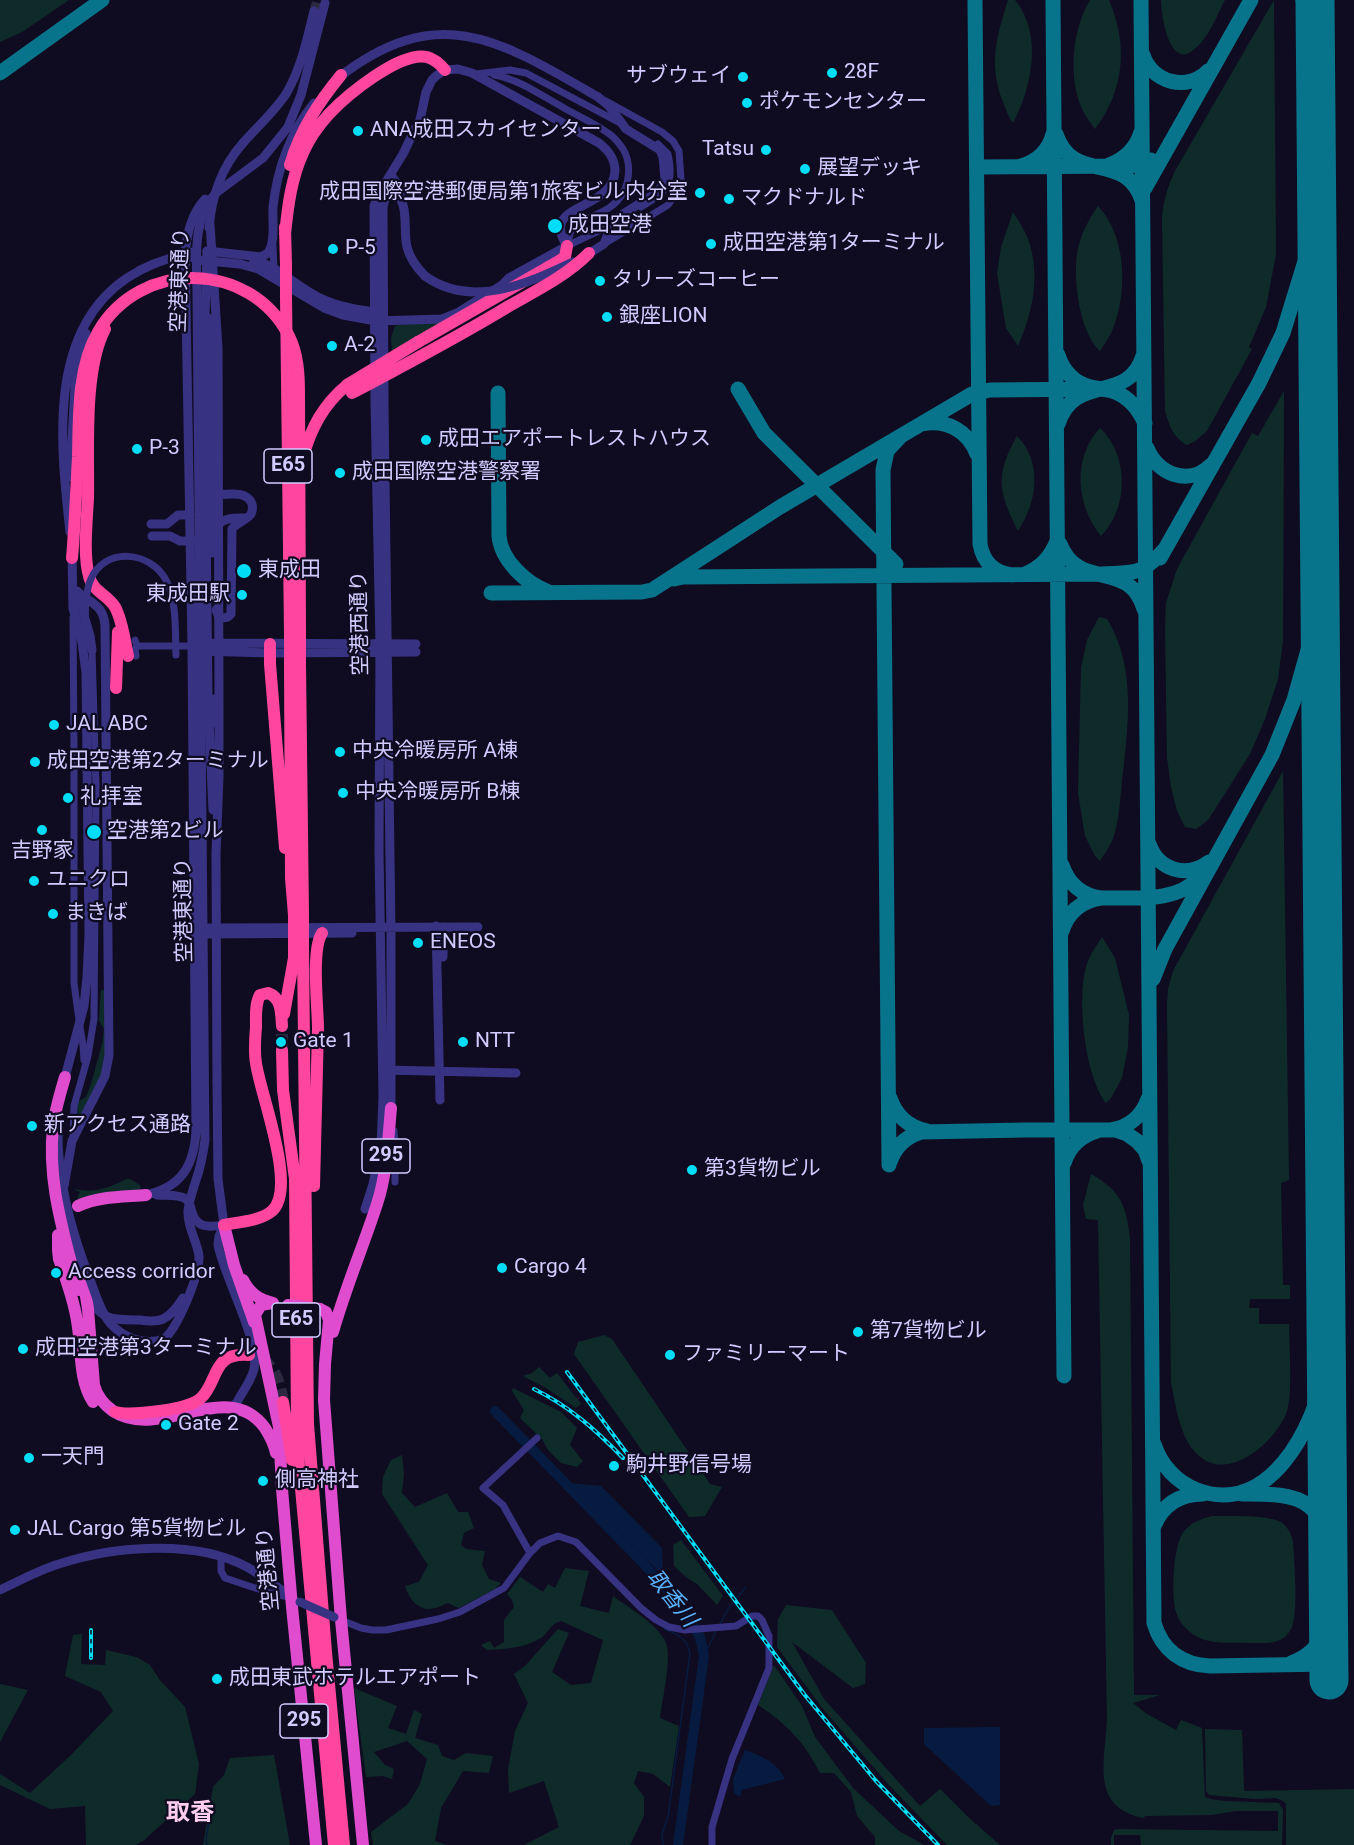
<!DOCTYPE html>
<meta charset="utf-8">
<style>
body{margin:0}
canvas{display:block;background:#0f0b20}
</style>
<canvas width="1354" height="1845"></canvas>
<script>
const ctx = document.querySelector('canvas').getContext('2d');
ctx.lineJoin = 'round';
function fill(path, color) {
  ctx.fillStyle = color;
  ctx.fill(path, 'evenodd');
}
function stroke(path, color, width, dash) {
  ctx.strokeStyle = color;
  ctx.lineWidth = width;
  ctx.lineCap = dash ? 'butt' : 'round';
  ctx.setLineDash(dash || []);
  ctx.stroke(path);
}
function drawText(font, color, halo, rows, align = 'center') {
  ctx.font = font + ' Roboto,"Noto Sans JP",sans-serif';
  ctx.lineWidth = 4.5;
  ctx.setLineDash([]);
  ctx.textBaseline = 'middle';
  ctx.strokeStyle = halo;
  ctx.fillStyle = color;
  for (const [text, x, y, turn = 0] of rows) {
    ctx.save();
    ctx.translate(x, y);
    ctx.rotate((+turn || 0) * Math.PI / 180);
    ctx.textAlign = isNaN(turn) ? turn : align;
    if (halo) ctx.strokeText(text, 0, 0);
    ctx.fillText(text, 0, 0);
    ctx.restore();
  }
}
const green = new Path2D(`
 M0 0H69L22 32 0 42Z
 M1008 0H1015C1043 34 1032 87 1013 123 1007 115 1005 106 1001 97 989 60 997 36 1008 0Z
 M1090 0H1109C1128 45 1125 89 1095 129 1091 123 1085 116 1082 109 1068 77 1072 30 1090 0Z
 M1161 0H1225C1216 17 1208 40 1192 51 1168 68 1161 12 1161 0Z
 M1274 0 1276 254 1266 307 1249 347 1252 349 1207 431 1195 441 1187 445C1173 437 1170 427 1165 411L1162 220C1163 202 1167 188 1175 171Z
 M1098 206C1127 237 1128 293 1112 331 1109 338 1104 344 1100 351 1079 332 1072 276 1078 248 1082 232 1089 219 1098 206Z
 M1013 212C1019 222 1027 233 1030 245 1040 279 1032 314 1018 346L1006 328 997 273 1001 247Z
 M403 323H441L392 352 391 338 395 326Z
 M1284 391 1283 641 1278 679 1265 719 1250 754 1208 820 1196 829 1185 827 1177 811 1171 787 1167 758 1165 630 1166 603 1177 569 1252 433 1258 436Z
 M1100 428C1129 455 1129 508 1101 536 1076 505 1072 458 1100 428Z
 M1017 436C1043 462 1037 503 1018 531 998 491 995 475 1017 436Z
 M1099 617 1107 619C1137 668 1128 727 1122 781 1120 801 1119 823 1112 841 1109 848 1104 854 1100 861L1095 856 1085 836 1078 793 1081 668 1087 640Z
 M1283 771 1289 1180 1281 1183 1283 1285H1290V1299H1250L1249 1308H1259V1324H1289C1289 1347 1293 1391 1287 1411 1277 1441 1228 1484 1198 1455 1179 1437 1176 1406 1171 1382L1167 1004 1168 989 1173 971Z
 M1102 937 1115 958 1129 1015 1128 1047 1122 1078 1111 1098 1106 1103C1085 1077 1075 993 1088 961 1091 953 1097 945 1102 937Z
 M101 990H105L106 1067 78 1120 77 1105 79 1101 86 1097 91 1084 102 1044 104 1029 99 1020Z
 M1091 1174C1121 1191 1126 1205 1130 1238L1134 1695H1160L1133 1703 1147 1714 1176 1730 1181 1720 1202 1728 1205 1797 1211 1799 1225 1801 1279 1803 1283 1810 1282 1845H1141L1140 1835H1114V1845H1111V1838L1114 1830 1119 1829 1278 1831V1811H1236L1211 1815 1145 1816 1144 1818C1090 1808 1105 1761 1107 1720L1098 1220 1086 1219 1083 1205Z
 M127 1179H130L140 1185 141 1192 76 1202 80 1192 75 1190V1189C94 1194 110 1187 127 1179Z
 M604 1335 612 1339 710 1484 722 1487 705 1516 689 1517 574 1354 578 1342Z
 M539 1367 550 1378 557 1373 581 1404 576 1408 546 1388 523 1376 532 1373Z
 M513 1388 561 1412 577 1428 570 1445 583 1461 577 1467 561 1463 548 1450 542 1439 520 1418 524 1410 512 1391Z
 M402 1455 404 1473 402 1493 415 1507 447 1493 458 1512H468L474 1528 464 1533 461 1545 466 1549 485 1551 482 1565 489 1579 501 1583 495 1589 459 1608 448 1603C443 1605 435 1609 429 1609 416 1609 408 1596 405 1586L419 1582 428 1565 382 1494 383 1477 391 1460Z
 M1212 1516C1228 1516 1262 1515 1276 1520 1286 1523 1291 1532 1293 1542 1294 1561 1299 1614 1291 1629 1283 1645 1266 1643 1250 1643 1234 1642 1211 1645 1196 1636 1187 1631 1179 1622 1176 1612 1171 1595 1173 1545 1184 1531 1192 1522 1201 1519 1212 1516Z
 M681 1540 723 1596 717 1605 697 1584 686 1577 674 1566 673 1545Z
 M565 1568 589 1571 580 1606 609 1613 613 1596C629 1608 658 1624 666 1643 672 1657 662 1701 660 1718L679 1726 670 1787 653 1774 638 1771 634 1783 644 1797V1816L630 1845H524L559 1827 544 1781 509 1793 508 1769 515 1731 528 1703 514 1674 525 1666 558 1629 569 1633 552 1672 571 1685 591 1683 603 1640 561 1621C550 1623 548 1635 539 1639 524 1648 504 1649 487 1650L481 1645 490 1641 494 1648 504 1642V1620L514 1607 512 1600 507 1594 520 1577 543 1592 548 1584 555 1588Z
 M786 1605 832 1610 866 1663 865 1684 853 1688 792 1642 824 1699 920 1806 940 1789 968 1817 1000 1845H947L888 1784 823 1709 777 1647 778 1619Z
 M82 1634 81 1664 105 1665 106 1650 136 1657 150 1665 159 1679 185 1707 199 1764 195 1794 143 1841 136 1845H86L85 1806 50 1809 0 1785V1774L30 1793 71 1755 113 1711 101 1692 65 1676 73 1635Z
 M774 1665 802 1706 815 1737 853 1788 899 1831 924 1845H875V1837L857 1816 851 1792 834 1773H820C804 1742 787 1724 758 1705Z
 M0 1684 28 1690 0 1742Z
 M354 1688 397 1706 388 1728 406 1734 414 1710 422 1714 415 1738 438 1745 442 1756 454 1760 466 1753 493 1756 489 1773 463 1771 441 1808 435 1841 447 1845H373L371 1832 408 1804 420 1784 427 1759 407 1741 374 1752 385 1765 394 1769 392 1779 383 1776 366 1777Z
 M1205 1729 1242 1730 1244 1790 1245 1791 1354 1789V1845H1286V1804L1283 1801 1276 1798 1255 1799 1209 1795 1206 1791Z
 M274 1755 290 1845H203L213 1787 224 1775 230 1758Z`);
const water = new Path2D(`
 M571 1483 601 1486 662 1548 663 1576Z
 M1000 1727V1805L991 1806 924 1744V1728Z
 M745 1750C763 1757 777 1762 785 1779L742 1790 740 1797 734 1793 733 1779Z`);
const stream = new Path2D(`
 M720 1624 728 1609 745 1588
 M704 1656 716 1631
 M207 1845 206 1840 209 1820
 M663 1845 662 1834 668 1817 690 1653C687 1638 677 1634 664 1629`);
const river = new Path2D(`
 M495 1411 641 1561 677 1601 691 1621 700 1637 704 1656 678 1845`);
const taxiway = new Path2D(`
 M975 0 980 544C983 562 995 573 1012 575
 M1053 0 1064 1376
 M1141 0 1154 1623C1162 1650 1182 1665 1210 1666L1329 1664
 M1303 0 1312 45 1316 86
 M1143 55C1152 83 1188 92 1208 71
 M0 73 102 0
 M1056 134C1073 185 1125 150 1142 200
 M1109 165C1125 159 1136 149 1141 132
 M1021 166C1038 161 1049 150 1053 134
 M977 167 1131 166 1151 160
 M1145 188 1251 0
 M1058 355C1063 371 1075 384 1091 387 1099 389 1107 389 1115 392 1130 398 1138 409 1145 423
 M738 389 764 433 896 564
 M498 393 499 536C501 560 526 584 549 592
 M922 424C947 419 968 431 977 454
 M1058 424C1074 372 1128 405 1143 356
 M1147 448C1157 474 1189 487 1211 465
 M1060 544C1079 592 1129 558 1144 609
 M1160 558 1259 383 1283 333 1306 258 1317 182
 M1025 574C1041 568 1051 557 1057 541
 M674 579 683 577 1101 574C1135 572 1141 576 1165 549
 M491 593 642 592 652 590 780 507 972 394 990 390 1101 389
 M1149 844C1158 870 1187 879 1209 862
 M1062 865C1068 883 1081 895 1101 898 1134 897 1175 904 1200 877
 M1062 931C1068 912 1081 901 1101 898
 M1153 979 1165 949 1272 755 1294 700 1308 650 1320 590
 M890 1098C896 1116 909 1127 927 1131
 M1111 1130C1129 1127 1142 1116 1148 1099
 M890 1162C895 1147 905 1137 921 1132L1025 1130H1115L1127 1134 1137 1141 1145 1150 1149 1161
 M1064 1163C1069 1147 1080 1136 1097 1131
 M889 1165 883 470 887 451 900 437
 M1154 1444C1161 1465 1176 1482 1197 1490 1270 1517 1314 1427 1325 1370
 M1242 1494C1283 1494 1318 1492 1328 1541
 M1154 1526C1163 1504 1180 1494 1203 1494
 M1291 1663C1312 1656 1324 1641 1329 1619`);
const runway = new Path2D(`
 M1315 0 1329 1680`);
const tertiaryTunnel = new Path2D(`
 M314 11 317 0`);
const motorwayTunnel = new Path2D(`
 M282 1034V1050
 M262 1359C277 1370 280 1385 283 1402`);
const minor = new Path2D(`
 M476 74 510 70 526 73 622 124
 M494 75C519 79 542 96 564 108 578 116 594 123 608 133 614 137 619 143 623 149 631 162 630 180 623 193 610 217 578 216 572 229 569 234 569 241 567 246
 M641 207C666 192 675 185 668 154L658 144
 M604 244 668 205 679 190 681 179 679 151 673 141 662 132 606 101
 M273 246 274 271
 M567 246 613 224
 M135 640 137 646 135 650 136 656
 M137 646H195
 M80 1027 83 1045 84 1060
 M394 1131 395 1143V1182
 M73 1135 74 1106 88 1056 94 1019 96 786 92 650
 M530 1553 503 1505 483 1488 537 1438
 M221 1557V1571L225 1578 273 1594 289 1597
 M341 1620 361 1628 372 1630H386L438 1619 460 1612 504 1588 530 1553 540 1543 558 1536 576 1542 641 1608 656 1620 669 1627 685 1630 736 1626 752 1616H758L762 1620 769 1636V1668L732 1759 712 1827V1845`);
const tertiary = new Path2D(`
 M338 78C438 0 500 40 598 97
 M243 143C257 127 274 112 286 94 301 69 307 39 314 11
 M391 175 401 189 403 201
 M207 251 261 257 268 253C276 240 272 222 273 207 277 170 290 132 314 103
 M185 254 197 260 240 264 258 269 324 308 343 315 376 321 442 319 457 313 502 285 509 278 567 246C538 202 613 212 615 171 615 158 608 150 599 143L472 73 458 69 445 70 436 76 432 80 426 92 420 120 415 129 403 154 379 193 374 206 375 402 380 645 379 851 383 1097 381 1145 373 1184 365 1209
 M253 259C275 266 291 281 311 293 330 305 352 309 374 312L378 315
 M208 318 211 355
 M212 453V553
 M70 477 75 387 79 361 86 333
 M212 495C224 495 247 489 252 504 253 508 253 510 251 514 246 521 237 522 232 529L231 614C227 619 224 618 219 617L216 610
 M151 524H167L178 515H190
 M216 527C223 517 235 518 246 518
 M70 532C61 449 46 332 127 278 150 263 165 260 190 252
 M152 536H170L180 541H194
 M72 552 73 608
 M77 591 90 636 92 650
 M200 643 416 644
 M199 651 270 653 416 652
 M214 699 215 723
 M436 926 440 1100
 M209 928 478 927
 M198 932 203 934 352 933
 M443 957V927
 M385 1070 516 1073
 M217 1082 218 1179 224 1225 219 1236 218 1245C224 1277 260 1340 254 1369 251 1381 243 1391 237 1402L235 1405 230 1407
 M391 1108V933L384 405 383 207 385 199 389 195H397C409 205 403 232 407 247 410 259 417 268 425 276
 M64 1186 72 1141 105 1076 109 1055 105 625C103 604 91 604 77 591
 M146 1195C182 1187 194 1165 196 1131L192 646 185 254C187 234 191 214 205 199
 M157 1195C166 1196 178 1194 186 1199 191 1203 190 1207 192 1212 197 1229 209 1227 224 1225
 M72 1244 85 1282
 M89 1295C99 1321 115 1320 140 1320 147 1321 156 1322 163 1319 172 1315 178 1306 183 1298
 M164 1339C178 1328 200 1274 199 1256 197 1241 187 1227 188 1211 189 1201 193 1190 196 1180 201 1167 203 1154 205 1140L197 296C197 262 191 220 216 193L263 158 288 127 301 95 325 3
 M0 1590C19 1581 39 1570 59 1564 114 1546 195 1539 247 1567 263 1576 278 1588 293 1598`);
const trunk = new Path2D(`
 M78 1206C99 1196 124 1197 146 1195
 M224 1225 234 1265 254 1322
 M58 1235V1250L59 1259C66 1279 74 1300 77 1321 82 1348 78 1379 93 1402
 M70 1259 79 1290
 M83 1278 88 1309 94 1385C97 1396 103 1404 113 1411 160 1442 228 1376 265 1428 270 1436 274 1443 276 1453
 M243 1280C250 1294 259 1299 273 1303
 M272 1303 261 1305 255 1315 279 1427 282 1489 292 1607 316 1845
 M320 1309 326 1312 329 1320 325 1364 324 1400 341 1620 363 1845
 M333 1332C345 1289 363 1247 377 1204 387 1174 388 1140 391 1108`);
const motorway = new Path2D(`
 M290 165C300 130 319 102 341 75
 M285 227 286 265
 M285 234C288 206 291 179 303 153 309 139 319 125 329 114 347 95 400 51 427 57 434 59 440 64 445 70
 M286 297 290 634
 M105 329C83 371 89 450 88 498 87 520 83 555 89 576 92 591 108 595 115 607 122 619 125 642 128 656
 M418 342 559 261 565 257 567 246
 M299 394 300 634
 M303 457C311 428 323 405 347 385
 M270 644V664L285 848
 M290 664 291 878 294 915
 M300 664 303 915
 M116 688 118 632
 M303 947 308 1424 326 1652 344 1845
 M284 1014 294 958V947
 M282 1050 283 1090 295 1179 297 1424 299 1467 334 1845
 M314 1186C315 1134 317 1081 318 1029 318 1007 311 950 322 933
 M224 1225C239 1222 260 1221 272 1211 298 1188 260 1094 256 1063 254 1052 255 1039 256 1027 256 1016 255 1004 260 995L268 993C282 998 281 1013 282 1026
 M283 1402 292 1460
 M115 1412C131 1416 189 1410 201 1398 219 1381 211 1352 249 1355`);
const rail = new Path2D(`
 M567 1372 804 1694 876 1781 938 1845
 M534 1389C569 1406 596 1430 623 1458
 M91 1630V1658`);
const minorBridge = new Path2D(`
 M73 618 74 749V983L79 1020
 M86 646C86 626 83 600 90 581 103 546 152 550 167 582 177 604 175 631 176 655`);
const tertiaryBridge = new Path2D(`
 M210 224 218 348 219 699V776L216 854 217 1082
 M209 228C212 195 221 168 243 143
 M207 251 204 347 208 699 213 810
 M585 256 604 244 609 231 620 216 659 191 665 179 663 157 660 150 626 129 609 106 598 97
 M425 276C471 309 527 284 573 262
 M211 355 212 453
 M64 1081 84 1006 87 977 89 936 86 673 82 642 73 608
 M58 1131C57 1182 72 1234 91 1282 96 1296 101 1312 110 1323 123 1338 145 1346 164 1339
 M300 1602 334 1617`);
const trunkBridge = new Path2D(`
 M65 1077C60 1094 55 1110 53 1127 48 1173 59 1216 70 1259
 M288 1305 320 1309`);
const motorwayBridge = new Path2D(`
 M286 265V297
 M347 385 418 342
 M352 393C405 365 458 337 509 306 537 290 566 276 589 253
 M72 558C75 524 76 491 78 457 79 417 77 368 98 332 140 259 250 260 289 336 298 354 299 374 299 394
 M290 634V664
 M300 634V664
 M294 915V947
 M303 915V947`);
const markers = [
 [832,73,6,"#00ddf6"],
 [743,77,6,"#00ddf6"],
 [747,103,6,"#00ddf6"],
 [358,131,6,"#00ddf6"],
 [766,150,6,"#00ddf6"],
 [805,169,6,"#00ddf6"],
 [700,193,6,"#00ddf6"],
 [729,199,6,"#00ddf6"],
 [555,226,8,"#00ddf6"],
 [711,244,6,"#00ddf6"],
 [333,249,6,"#00ddf6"],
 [600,281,6,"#00ddf6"],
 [607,317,6,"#00ddf6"],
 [332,346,6,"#00ddf6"],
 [426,440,6,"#00ddf6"],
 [137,449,6,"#00ddf6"],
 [340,473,6,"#00ddf6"],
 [244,571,8,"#00ddf6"],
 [242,595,6,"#00ddf6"],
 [54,725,6,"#00ddf6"],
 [340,752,6,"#00ddf6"],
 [35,762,6,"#00ddf6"],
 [343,793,6,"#00ddf6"],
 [68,798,6,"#00ddf6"],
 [42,830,6,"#00ddf6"],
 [94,832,8,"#00ddf6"],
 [34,881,6,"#00ddf6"],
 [53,914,6,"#00ddf6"],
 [418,943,6,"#00ddf6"],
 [281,1042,6,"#00ddf6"],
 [463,1042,6,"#00ddf6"],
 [32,1126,6,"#00ddf6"],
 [692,1170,6,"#00ddf6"],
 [502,1268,6,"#00ddf6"],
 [56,1273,6,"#00ddf6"],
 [858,1332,6,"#00ddf6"],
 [23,1349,6,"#00ddf6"],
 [670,1355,6,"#00ddf6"],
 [166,1425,6,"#00ddf6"],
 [29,1458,6,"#00ddf6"],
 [614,1466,6,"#00ddf6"],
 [263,1481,6,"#00ddf6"],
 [15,1530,6,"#00ddf6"],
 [217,1679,6,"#00ddf6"]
];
const shields = [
 [288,466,48],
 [386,1156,48],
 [296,1320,48],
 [304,1721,48]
];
const shieldNames = [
 ["E65",288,466],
 ["295",386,1156],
 ["E65",296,1320],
 ["295",304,1721]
];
const poiNames = [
 ["28F",844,73],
 ["サブウェイ",731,77,"right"],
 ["ポケモンセンター",759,103],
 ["ANA成田スカイセンター",370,131],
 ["Tatsu",754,150,"right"],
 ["展望デッキ",817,169],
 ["成田国際空港郵便局第1旅客ビル内分室",688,193,"right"],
 ["マクドナルド",741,199],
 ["成田空港",568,226],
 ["成田空港第1ターミナル",723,244],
 ["P-5",345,249],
 ["タリーズコーヒー",612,281],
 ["銀座LION",619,317],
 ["A-2",344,346],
 ["成田エアポートレストハウス",438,440],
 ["P-3",149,449],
 ["成田国際空港警察署",352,473],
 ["東成田",258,571],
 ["東成田駅",230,595,"right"],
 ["JAL ABC",66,725],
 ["中央冷暖房所 A棟",352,752],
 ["成田空港第2ターミナル",47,762],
 ["中央冷暖房所 B棟",355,793],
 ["礼拝室",80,798],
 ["空港第2ビル",107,832],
 ["吉野家",42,852,"center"],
 ["ユニクロ",46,881],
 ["まきば",65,914],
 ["ENEOS",430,943],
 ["Gate 1",293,1042],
 ["NTT",475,1042],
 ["新アクセス通路",44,1126],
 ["第3貨物ビル",704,1170],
 ["Cargo 4",514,1268],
 ["Access corridor",68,1273],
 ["第7貨物ビル",870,1332],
 ["成田空港第3ターミナル",35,1349],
 ["ファミリーマート",682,1355],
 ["Gate 2",178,1425],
 ["一天門",41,1458],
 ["駒井野信号場",626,1466],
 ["側高神社",275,1481],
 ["JAL Cargo 第5貨物ビル",27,1530],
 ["成田東武ホテルエアポート",229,1679]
];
const streetNames = [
 ["空港東通り",181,280,-88],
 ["空港西通り",361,623,-91],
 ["空港東通り",185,910,-91],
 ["空港通り",269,1569,-95]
];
const waterNames = [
 ["取香川",671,1599,52]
];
const quarterNames = [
 ["取香",190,1814]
];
fill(green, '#0e2b2a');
fill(water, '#061b3f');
stroke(stream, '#061b3f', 1.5);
stroke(river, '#061b3f', 10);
stroke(taxiway, '#08748b', 15);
stroke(runway, '#08748b', 39);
stroke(tertiaryTunnel, '#2c2841', 9, [9, 4.5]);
stroke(motorwayTunnel, '#2c2841', 12, [12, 6]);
stroke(minor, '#373382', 7);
stroke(tertiary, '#373382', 9);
stroke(trunk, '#df4cce', 12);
stroke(motorway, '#ff469e', 12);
stroke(rail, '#00ddf6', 4);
stroke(rail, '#0f0b20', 1.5, [4.5]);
stroke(minorBridge, '#373382', 7);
stroke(tertiaryBridge, '#373382', 9);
stroke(trunkBridge, '#df4cce', 12);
stroke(motorwayBridge, '#ff469e', 12);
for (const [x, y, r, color] of markers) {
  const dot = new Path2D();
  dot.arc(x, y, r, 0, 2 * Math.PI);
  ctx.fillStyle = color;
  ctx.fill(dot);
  stroke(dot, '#0f0b20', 2);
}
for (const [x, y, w] of shields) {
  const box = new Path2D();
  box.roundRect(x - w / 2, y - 17, w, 34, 4.5);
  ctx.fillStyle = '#0f0b20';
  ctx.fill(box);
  stroke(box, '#d1cbff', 1.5);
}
drawText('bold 20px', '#d1cbff', null, shieldNames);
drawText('21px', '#d1cbff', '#0f0b20', poiNames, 'left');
drawText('21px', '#d1cbff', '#0f0b20', streetNames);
drawText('italic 22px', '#59b2ff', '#0f0b20', waterNames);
drawText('bold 24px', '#ffcded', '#0f0b20', quarterNames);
</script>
